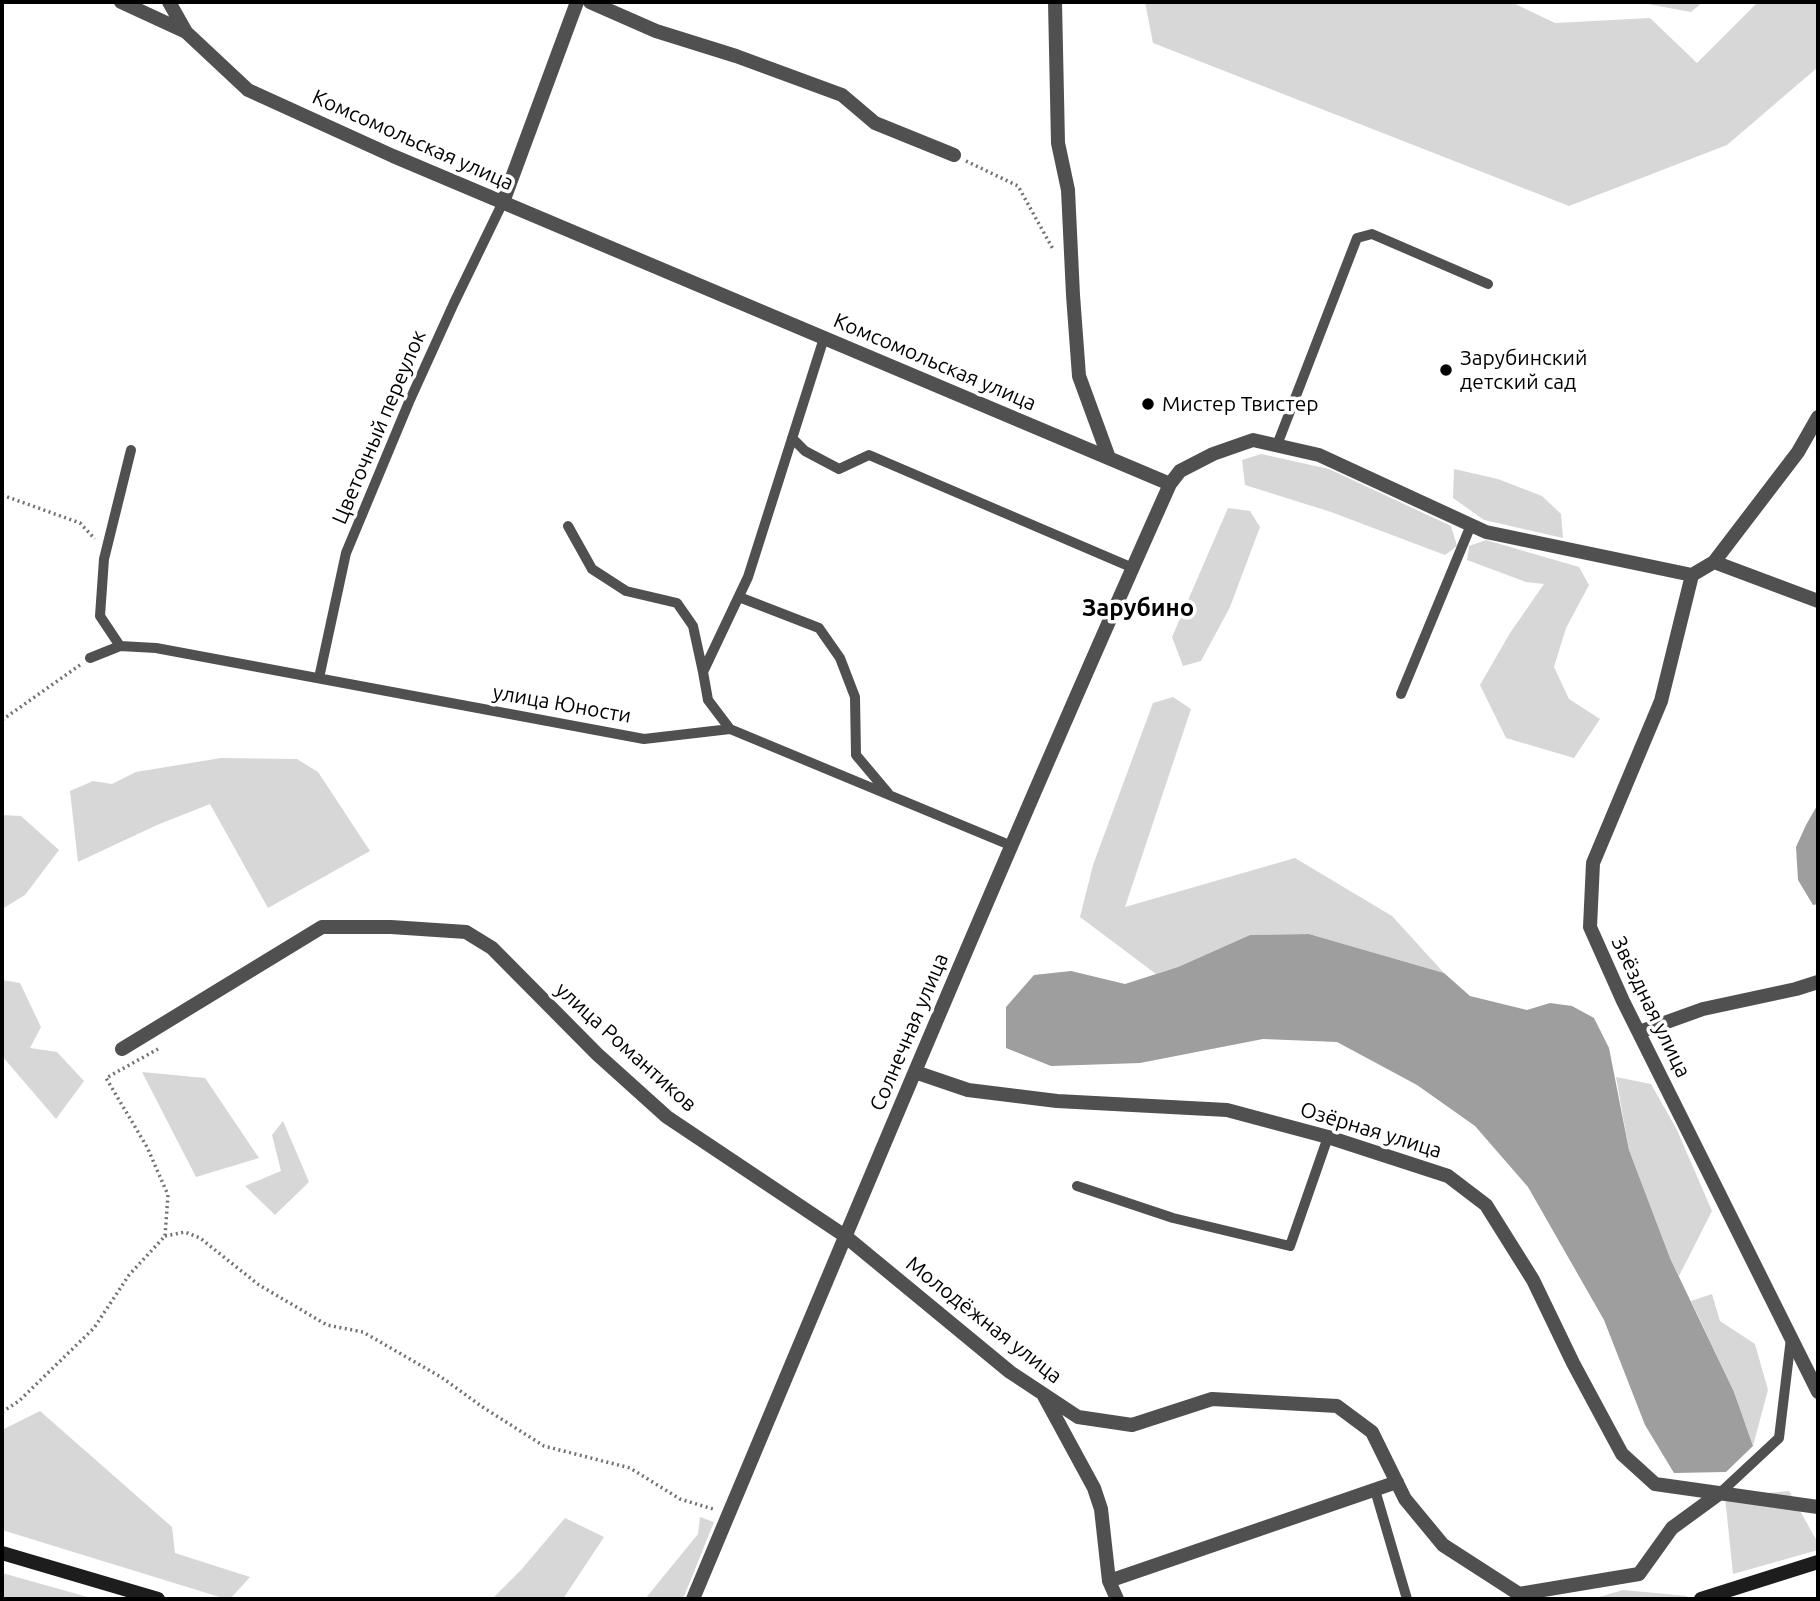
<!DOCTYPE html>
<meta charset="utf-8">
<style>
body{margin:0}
#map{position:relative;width:1820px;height:1601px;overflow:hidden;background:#fff;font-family:Ubuntu,sans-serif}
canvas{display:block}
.frame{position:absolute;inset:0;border:4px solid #000;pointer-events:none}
</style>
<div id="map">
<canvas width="1820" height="1601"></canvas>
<div class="frame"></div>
</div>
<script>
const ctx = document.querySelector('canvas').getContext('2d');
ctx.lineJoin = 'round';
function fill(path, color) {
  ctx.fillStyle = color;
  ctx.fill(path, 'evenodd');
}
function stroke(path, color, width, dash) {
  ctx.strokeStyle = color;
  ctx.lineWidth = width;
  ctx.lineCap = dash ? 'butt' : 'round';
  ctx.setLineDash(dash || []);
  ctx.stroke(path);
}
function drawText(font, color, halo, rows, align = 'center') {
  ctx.font = font + ' Ubuntu,sans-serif';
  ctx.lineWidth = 7;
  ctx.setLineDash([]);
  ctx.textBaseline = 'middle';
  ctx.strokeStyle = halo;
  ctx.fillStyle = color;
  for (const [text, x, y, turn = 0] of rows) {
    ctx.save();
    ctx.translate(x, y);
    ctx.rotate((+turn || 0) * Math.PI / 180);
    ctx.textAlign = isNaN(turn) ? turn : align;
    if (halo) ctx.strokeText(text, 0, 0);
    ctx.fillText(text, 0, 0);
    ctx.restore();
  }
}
const green = new Path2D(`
 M1145 2H1511L1555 23 1650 18 1697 63 1758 2H1818V67L1727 145 1569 206 1153 43Z
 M1637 2H1703L1691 12Z
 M1261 454 1329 469 1451 526 1457 546 1445 555 1331 512 1245 485 1242 460Z
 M1454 469 1498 479 1542 496 1561 514 1563 538 1484 520 1453 498Z
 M1228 508 1250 511 1260 527 1230 607 1201 661 1183 666 1172 637Z
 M1486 540 1579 567 1589 585 1566 628 1554 667 1569 699 1600 719 1574 758 1506 738 1480 685 1510 633 1544 584 1526 582 1467 560 1469 546Z
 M1173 697 1191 709 1125 907 1295 858 1392 916 1444 973 1309 934 1250 935 1178 967 1156 974 1080 917 1093 865 1153 703Z
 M221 758 297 759 318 772 370 851 268 908 210 804 157 825 78 862 70 791 93 781 112 784 136 772Z
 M2 815 21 816 59 850 25 895 2 909Z
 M2 980 20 983 41 1027 30 1048 57 1052 84 1081 56 1119 2 1056Z
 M142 1072 205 1078 259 1158 196 1177Z
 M1616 1077 1651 1084 1677 1130 1712 1211 1679 1276 1670 1258 1629 1150Z
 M283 1121 309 1182 275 1215 245 1186 281 1171 272 1135Z
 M1712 1294 1720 1321 1755 1344 1768 1390 1753 1446 1734 1392 1691 1301Z
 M40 1411 172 1527 175 1553 250 1577 230 1599H226L2 1530V1430Z
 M1789 1491 1818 1543V1550L1733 1574 1725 1497Z
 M700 1517 714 1522 683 1599H645L698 1534Z
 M565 1518 604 1537 563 1599H492L521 1570Z
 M2 1573 95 1599H2Z
 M1623 1590 1688 1596 1679 1599H1592Z`);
const water = new Path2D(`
 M1818 804V904L1813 905 1798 880 1796 847 1806 825Z
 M1309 934 1444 973 1470 996 1527 1010 1550 1003 1572 1006 1594 1018 1609 1048 1629 1150 1670 1258 1734 1392 1753 1446 1726 1472 1674 1473 1645 1425 1604 1320 1528 1187 1475 1126 1417 1085 1337 1042 1263 1039 1140 1063 1051 1066 1006 1048V1007L1034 975 1071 971 1125 984 1178 967 1250 935Z`);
const path = new Path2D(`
 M966 161 1018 186 1054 251
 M2 495 80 523 95 539
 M2 720 80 665
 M165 1236 185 1232 200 1238 259 1285 327 1325 363 1332 441 1377 484 1408 544 1446 630 1468 680 1499 713 1509
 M2 1412 19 1401 94 1328 129 1275 165 1236 168 1195 147 1147 106 1078 158 1049`);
const lane = new Path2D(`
 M792 438 805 451 839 469 869 455 1133 568
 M1277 445 1357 238 1372 234 1488 284
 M568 526 592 569 626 591 677 603 693 626 703 672
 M739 597 819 628 840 658 855 697 856 755 888 793
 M120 646 100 616 104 559 131 450
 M90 658 120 646 156 648 644 739 730 729 1012 846
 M319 678 346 553 409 402 454 303 503 202
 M1401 694 1471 525
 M730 729 708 700 703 672 748 577 824 338
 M1077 1186 1173 1218 1290 1246 1328 1137
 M1375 1490 1407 1599
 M1720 1493 1779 1438 1791 1338`);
const street = new Path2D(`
 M121 2 186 32 248 90 393 156 1170 484
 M169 2 186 32
 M590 2 656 31 736 56 842 95 875 123 954 155
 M1055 2 1058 143 1068 190 1073 295 1079 376 1109 458
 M503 202 577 2
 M1818 417 1798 452 1714 562 1692 575 1661 701 1593 863 1590 927 1623 1001 1818 1392
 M1714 562 1818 601
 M1639 1032 1703 1009 1796 989 1818 982
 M122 1049 322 927H391L466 932 492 948 597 1054 667 1117 845 1236 1010 1372 1078 1417 1132 1425 1212 1399 1337 1406 1372 1432 1405 1499 1443 1545 1519 1594 1639 1574 1672 1528 1720 1493
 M915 1072 968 1090 1057 1101 1227 1110 1328 1137 1448 1176 1486 1205 1533 1280 1573 1363 1622 1454 1655 1484 1818 1507
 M1044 1396 1094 1488 1101 1509 1109 1581 1117 1599
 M1109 1581 1397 1482
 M693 1599C849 1227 1005 853 1170 484L1180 471 1213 454 1253 440 1319 455 1486 532 1692 575`);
const secondary = new Path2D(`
 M2 1553 158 1599
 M1701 1599 1818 1562`);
const markers = [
 [1446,370,7,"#000"],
 [1148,404,7,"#000"]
];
const streetNames = [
 ["Комсомольская улица",413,140,24],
 ["Комсомольская улица",935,362,23],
 ["Цветочный переулок",379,427,-67],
 ["улица Юности",562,704,10],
 ["Звёздная улица",1651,1007,64],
 ["Солнечная улица",909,1032,-67],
 ["улица Романтиков",626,1047,42],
 ["Озёрная улица",1371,1130,17],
 ["Молодёжная улица",984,1320,38]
];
const poiNames = [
 ["Зарубинский",1460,358],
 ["детский сад",1460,382],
 ["Мистер Твистер",1162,404]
];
const quarterNames = [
 ["Зарубино",1138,608]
];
fill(green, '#d7d7d7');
fill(water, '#9e9e9e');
stroke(path, '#727272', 3.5, [2, 3.5]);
stroke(lane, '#505050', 10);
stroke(street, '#505050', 14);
stroke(secondary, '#1d1d1d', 14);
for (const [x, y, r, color] of markers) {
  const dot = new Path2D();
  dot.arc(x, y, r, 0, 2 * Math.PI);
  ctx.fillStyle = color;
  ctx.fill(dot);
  stroke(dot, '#fff', 2.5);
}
drawText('21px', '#000', '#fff', streetNames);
drawText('21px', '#000', '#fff', poiNames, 'left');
drawText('bold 24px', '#000', '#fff', quarterNames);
</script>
